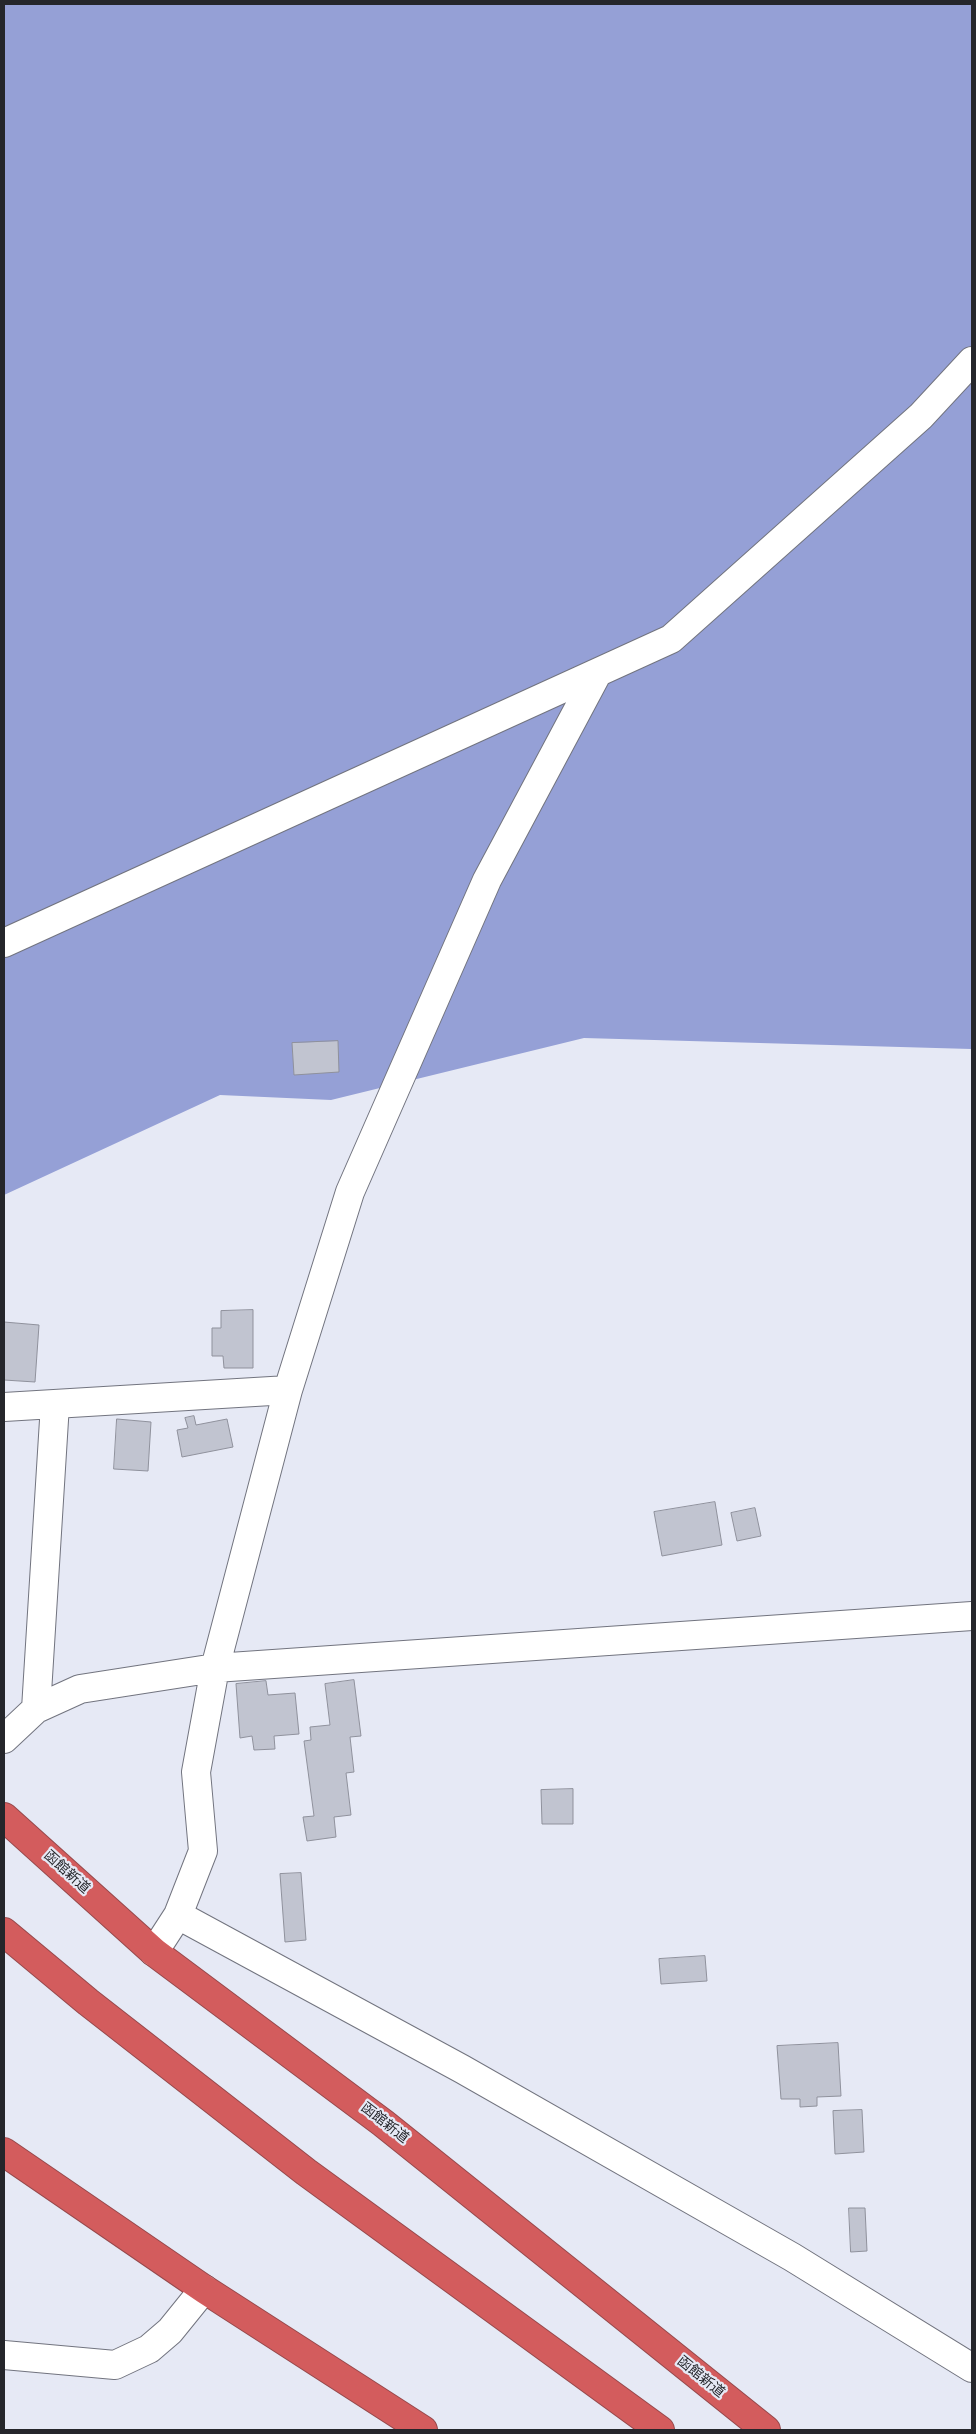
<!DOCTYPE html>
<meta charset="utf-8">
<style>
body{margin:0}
#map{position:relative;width:976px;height:2434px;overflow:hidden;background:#e6e9f5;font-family:Overpass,sans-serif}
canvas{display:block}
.frame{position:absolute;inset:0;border:5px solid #25262b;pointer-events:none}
</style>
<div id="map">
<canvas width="976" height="2434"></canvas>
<div class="frame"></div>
</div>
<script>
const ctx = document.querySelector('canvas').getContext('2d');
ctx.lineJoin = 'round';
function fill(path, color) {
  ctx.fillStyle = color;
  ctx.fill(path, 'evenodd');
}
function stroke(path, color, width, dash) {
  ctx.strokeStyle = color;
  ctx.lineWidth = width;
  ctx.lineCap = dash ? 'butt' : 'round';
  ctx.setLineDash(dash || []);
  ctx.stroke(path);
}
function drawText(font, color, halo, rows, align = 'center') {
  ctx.font = font + ' Overpass,"Noto Sans JP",sans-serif';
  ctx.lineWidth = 4.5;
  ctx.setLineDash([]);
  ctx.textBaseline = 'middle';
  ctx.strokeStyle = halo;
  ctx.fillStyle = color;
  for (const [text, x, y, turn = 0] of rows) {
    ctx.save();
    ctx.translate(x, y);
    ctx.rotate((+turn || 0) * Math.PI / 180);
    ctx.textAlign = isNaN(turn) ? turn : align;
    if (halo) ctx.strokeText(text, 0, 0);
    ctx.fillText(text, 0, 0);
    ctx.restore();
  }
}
const forest = new Path2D(`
 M4 4H972L971 1049 584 1038 331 1100 220 1095 4 1195Z`);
const building = new Path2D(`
 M338 1041 339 1072 294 1075 292 1043Z
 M253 1310V1368H224L223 1356H212V1328H221V1311Z
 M4 1322 39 1325 35 1382 4 1380Z
 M194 1416 196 1425 227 1419 233 1447 182 1457 177 1430 188 1428 185 1418Z
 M117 1419 151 1422 148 1471 114 1469Z
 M715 1502 722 1545 662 1556 654 1512Z
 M755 1508 761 1536 737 1541 731 1513Z
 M354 1680 361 1736 350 1737 354 1772 346 1773 351 1815 334 1817 336 1837 307 1841 303 1817 314 1816 304 1741 311 1740 310 1727 330 1725 325 1684Z
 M266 1681 268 1695 295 1693 299 1734 274 1736 275 1749 254 1750 252 1736 240 1738 236 1684Z
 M573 1789V1824H542L541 1790Z
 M301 1873 306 1940 285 1942 280 1874Z
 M705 1956 707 1981 661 1984 659 1959Z
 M838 2043 841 2096 817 2097V2106L800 2107V2099H781L777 2046Z
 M862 2110 864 2152 835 2154 833 2111Z
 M849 2208H865L867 2251 851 2252Z`);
const minor = new Path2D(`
 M4 943 671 639 921 416 972 361
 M4 1407 288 1390
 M36 1709 55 1404
 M4 1739 36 1709 80 1689 215 1668 972 1616
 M178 1915 462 2069 792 2257 972 2368
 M154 1952 178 1915 203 1851 196 1772 215 1668 288 1390 350 1192 487 880 597 674
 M4 2355 115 2365 149 2349 170 2331 204 2289`);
const highway = new Path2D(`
 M4 1817 154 1952 383 2123 766 2430
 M4 1932 88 2002 306 2172 660 2430
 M4 2152 204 2289 423 2430`);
const streetNames = [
 ["函館新道",66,1873,42],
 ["函館新道",384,2124,38],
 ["函館新道",700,2378,39]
];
fill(forest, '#95a0d6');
fill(building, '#c1c4d0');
stroke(building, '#8f919c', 1);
stroke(minor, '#72747f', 30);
stroke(highway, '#96494c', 30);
stroke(minor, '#fff', 28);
stroke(highway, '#d35c5d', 28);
drawText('14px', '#25262b', '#e6e9f5', streetNames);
</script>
